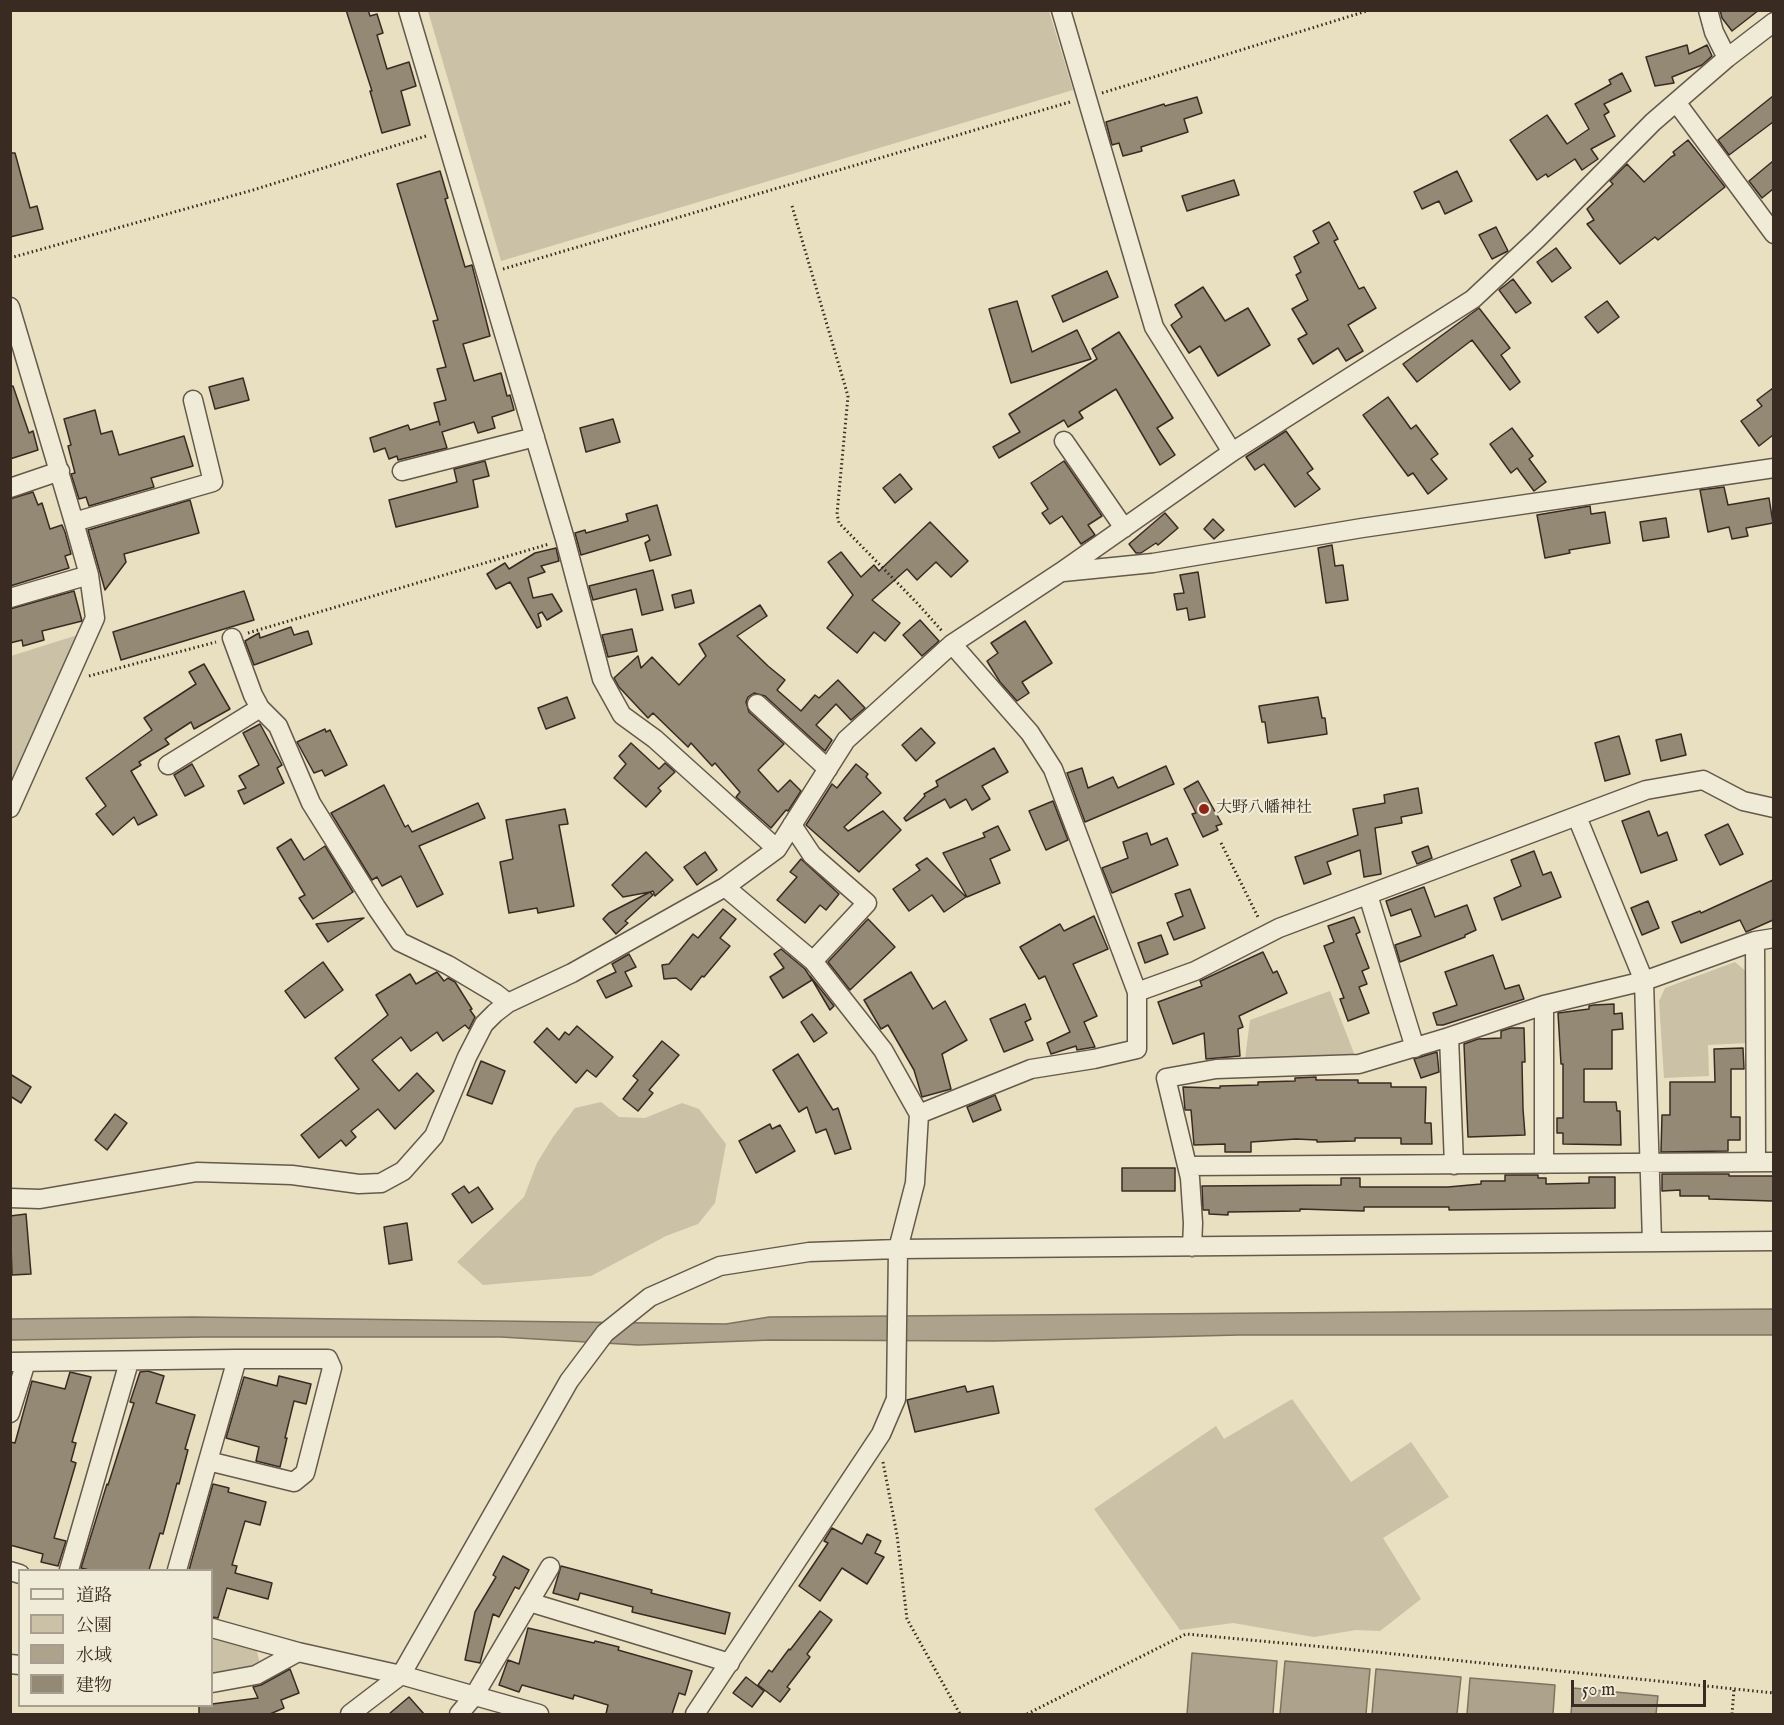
<!DOCTYPE html>
<meta charset="utf-8">
<style>
body{margin:0}
#map{position:relative;width:1784px;height:1725px;overflow:hidden;background:#e8e0c1;font-family:"IM FELL English","Noto Serif JP",serif}
canvas{display:block}
.frame{position:absolute;inset:0;border:12px solid #3a2b22;pointer-events:none}
.legend{position:absolute;left:18px;top:1569px;width:195px;height:138px;box-sizing:border-box;background:#f0ebd7;border:2px solid #a79e8f;margin:0;padding:8px 10px;list-style:none;font-size:18px;color:#3a2b22}
.legend li{display:flex;align-items:center;gap:12px;height:30px}
.legend b{width:30px;border:2px solid #a79e8f}
.scale{position:absolute;left:1571px;top:1680px;width:135px;height:27px;box-sizing:border-box;border:3px solid #3a2b22;border-top:0;padding-left:8px;font-size:18px;line-height:21px;white-space:nowrap;color:#3a2b22;-webkit-text-stroke:4px #f0ebd7;paint-order:stroke}
</style>
<div id="map">
<canvas width="1784" height="1725"></canvas>
<div class="frame"></div>
<ul class="legend">
<li><b style="height:8px;background:#f0ebd7"></b>道路</li>
<li><b style="height:16px;background:#cac1a6"></b>公園</li>
<li><b style="height:16px;background:#ada28b"></b>水域</li>
<li><b style="height:16px;background:#948975"></b>建物</li>
</ul>
<div class="scale">50 m</div>
</div>
<script>
const ctx = document.querySelector('canvas').getContext('2d');
ctx.lineJoin = 'round';
function fill(path, color) {
  ctx.fillStyle = color;
  ctx.fill(path, 'evenodd');
}
function stroke(path, color, width, dash) {
  ctx.strokeStyle = color;
  ctx.lineWidth = width;
  ctx.lineCap = dash ? 'butt' : 'round';
  ctx.setLineDash(dash || []);
  ctx.stroke(path);
}
function drawText(font, color, halo, rows, align = 'center') {
  ctx.font = font + ' "IM FELL English","Noto Serif JP",serif';
  ctx.lineWidth = 4.5;
  ctx.setLineDash([]);
  ctx.textBaseline = 'middle';
  ctx.strokeStyle = halo;
  ctx.fillStyle = color;
  for (const [text, x, y, turn = 0] of rows) {
    ctx.save();
    ctx.translate(x, y);
    ctx.rotate((+turn || 0) * Math.PI / 180);
    ctx.textAlign = isNaN(turn) ? turn : align;
    if (halo) ctx.strokeText(text, 0, 0);
    ctx.fillText(text, 0, 0);
    ctx.restore();
  }
}
const green = new Path2D(`
 M428 11H1049L1073 90 501 261Z
 M84 633 11 791V656Z
 M1735 962 1748 973 1747 1043 1708 1045 1709 1076 1664 1078 1659 1001 1665 988Z
 M1330 991 1355 1056 1245 1059 1250 1020Z
 M601 1102 619 1117 645 1118 682 1103 699 1109 726 1144 715 1203 698 1224 666 1236 591 1276 483 1285 457 1262 524 1197 537 1163 553 1137 575 1108Z
 M1292 1399 1351 1482 1411 1442 1449 1497 1383 1538 1421 1599 1380 1631 1356 1630 1314 1637 1233 1623 1180 1630 1094 1509 1216 1426 1224 1439Z
 M212 1636 256 1648 260 1664 212 1674Z`);
const water = new Path2D(`
 M1773 1309 1774 1335H1239L994 1341 771 1340 638 1345 501 1337H204L11 1340 10 1319 193 1317 726 1324 769 1317Z
 M1192 1653 1277 1661 1273 1714H1187Z
 M1285 1661 1370 1669 1366 1714H1280Z
 M1376 1669 1461 1677 1457 1714H1372Z
 M1470 1678 1555 1685 1553 1714H1467Z
 M1573 1688 1658 1696 1656 1714H1571Z`);
const building = new Path2D(`
 M346 10H368L370 16 377 14 383 33 377 35 387 69 409 62 416 86 401 91 410 125 382 133 370 91H372Z
 M1720 10H1759L1732 31 1722 18Z
 M1687 45 1689 54 1707 45 1712 56 1702 65 1672 77 1674 83 1655 86 1646 57Z
 M1622 73 1631 91 1604 104 1609 112 1604 115 1615 136 1591 149 1598 159 1582 170 1575 159 1548 177 1546 174 1537 180 1510 140 1547 115 1567 144 1589 129 1575 104 1611 84 1609 80Z
 M1773 96V122L1729 155 1718 140Z
 M1197 97 1202 113 1184 119 1188 132 1141 147 1142 151 1123 156 1119 143 1112 145 1106 122 1164 104 1165 106Z
 M1688 140 1725 187 1658 240 1655 237 1620 264 1587 224 1594 220 1587 209 1613 184 1610 181 1627 164 1644 182 1671 157 1675 155 1673 152Z
 M10 153H15L30 208 37 206 43 229 10 237Z
 M1773 161V189L1762 198 1749 181Z
 M440 171 448 198 445 199 465 267 472 265 490 336 463 344 474 381 501 373 507 396 510 395 514 410 492 417 495 428 478 433 474 422 442 432 447 448 398 460 397 456 389 459 385 448 374 452 370 438 408 425 410 430 439 421 440 425 434 403 446 400 437 369 446 367 433 321 438 320 397 184Z
 M1457 171 1472 201 1445 214 1439 201 1422 209 1414 192Z
 M1234 180 1239 195 1187 211 1182 196Z
 M1329 222 1338 239 1334 241 1359 289 1364 287 1376 308 1348 325 1363 351 1346 361 1338 348 1313 364 1298 339 1307 334 1292 309 1308 300 1296 275 1301 272 1294 257 1319 243 1313 231Z
 M1496 227 1508 251 1492 259 1479 235Z
 M1556 248 1571 268 1552 282 1537 262Z
 M1107 271 1118 297 1063 322 1052 296Z
 M1513 279 1531 303 1516 313 1499 290Z
 M1203 287 1225 321 1248 308 1270 345 1218 376 1200 346 1189 353 1171 325 1182 317 1175 305Z
 M1017 301 1032 352 1077 330 1091 359 1011 383 989 309Z
 M1607 301 1619 317 1598 333 1585 317Z
 M1479 308 1510 348 1501 355 1520 382 1510 390 1472 340 1417 382 1403 364Z
 M1119 332 1173 418 1157 428 1175 455 1160 465 1116 389 1079 412 1083 418 1068 427 1064 420 999 458 993 447 1020 432 1009 414 1097 359 1092 349Z
 M243 378 249 400 215 409 209 387Z
 M13 386 29 433 33 431 38 450 10 459V387Z
 M1773 388V435L1759 446 1741 421 1762 406 1757 400Z
 M1388 397 1411 429 1416 425 1438 454 1431 459 1447 479 1428 494 1413 473 1408 476 1363 415Z
 M95 410 101 434 112 431 119 455 184 436 193 466 151 478 154 487 89 506 86 497 79 499 71 474 75 473 68 446 71 445 64 419Z
 M613 419 620 442 586 452 580 428Z
 M1512 428 1533 456 1529 459 1546 482 1534 491 1517 468 1511 473 1490 444Z
 M1286 431 1313 469 1307 473 1320 489 1295 507 1264 464 1255 470 1246 457Z
 M485 461 489 476 473 480 478 507 396 527 389 500 457 482 454 469Z
 M1064 461 1102 516 1088 525 1095 535 1081 544 1062 516 1050 524 1042 513 1048 509 1031 483Z
 M900 474 912 489 895 503 883 488Z
 M1724 487 1728 505 1769 498 1773 523 1746 528 1748 536 1732 539 1729 527 1708 532 1700 490Z
 M33 492 38 505 42 503 50 529 62 525 65 532 71 554 65 556 69 568 10 586V499Z
 M190 500 199 533 124 554 126 562 105 590 88 530Z
 M657 505 671 555 650 561 645 543 650 540 648 535 581 555 575 533 585 530 586 533 628 521 626 514Z
 M1590 506 1591 514 1605 512 1610 543 1569 550 1570 553 1545 558 1537 515Z
 M1165 513 1178 528 1158 545 1156 543 1141 553H1136L1129 544Z
 M1666 518 1669 537 1643 541 1640 522Z
 M1213 519 1224 530 1214 539 1204 529Z
 M930 522 968 561 951 577 936 562 917 580 907 569 872 600 900 623 885 641 874 632 857 653 827 628 853 595 828 562 841 552 861 577 874 565 879 571Z
 M1332 545 1335 566 1343 565 1348 600 1326 603 1318 548Z
 M556 548 559 561 541 566 545 572 528 578 533 598 552 594 562 611 547 620 542 612 538 614 541 626 537 628 510 582 496 589 487 574 505 563 509 569 535 553Z
 M653 570 663 610 642 615 636 589 593 600 589 586Z
 M1198 572 1205 617 1189 620 1187 608 1177 610 1174 594 1184 593 1180 575Z
 M691 590 694 603 675 608 672 595Z
 M74 591 82 621 42 631 44 640 23 646 22 640 10 643V609Z
 M244 591 254 620 121 660 113 632Z
 M760 605 767 616 737 636 768 666 785 680 777 690 801 711 815 695 819 698 838 680 865 708 851 720 836 704 816 725 832 740 825 751 765 696 754 693 748 697 746 702 749 712 784 744 758 770 778 792 790 780 801 791 788 811 786 810 771 828 736 797 740 792 715 763 712 766 691 743 688 747 653 713 648 718 619 687 614 678 638 656 641 668 652 657 679 685 706 656 699 644Z
 M920 620 939 641 922 656 903 635Z
 M1025 621 1052 663 1022 682 1029 693 1017 701 1000 682 987 661 998 653 991 643Z
 M291 627 294 635 308 631 312 644 254 665 245 641 259 633 260 638Z
 M632 629 637 651 608 657 602 635Z
 M204 664 230 709 194 729 191 722 165 739 169 744 139 762 141 765 131 771 157 815 138 825 134 817 113 835 96 814 106 806 86 778 152 730 144 718 196 684 189 672Z
 M567 697 575 718 546 729 538 708Z
 M1318 697 1322 718H1325L1327 734 1268 743 1265 722H1262L1259 706Z
 M260 724 282 765 277 768 284 783 244 804 238 791 246 788 239 776 259 765 243 733Z
 M921 728 935 743 916 761 902 745Z
 M325 729 326 732 330 730 347 765 325 776 322 770 314 773 297 742Z
 M1681 734 1686 755 1661 761 1656 740Z
 M1619 736 1630 774 1605 781 1595 743Z
 M631 743 659 769 665 763 675 772 658 788 661 791 646 807 614 778 626 764 619 756Z
 M994 748 1008 772 982 786 990 799 972 810 966 799 950 808 945 799 906 821 904 818 925 796 924 794 938 786 936 781Z
 M192 764 204 786 185 796 174 775Z
 M856 764 868 774 866 777 881 793 844 827 848 831 883 811 901 830 859 872 806 825 832 784 837 788Z
 M1166 766 1174 784 1085 822 1067 773 1082 768 1088 788 1113 777 1118 788Z
 M1198 781 1222 824 1216 826 1218 830 1203 837 1192 814 1196 813 1184 789Z
 M384 785 405 827 408 825 412 832 478 803 485 818 419 846 443 894 417 907 401 876 382 886 377 877 372 880 331 813Z
 M1418 788 1422 813 1401 817 1402 823 1375 828 1381 874 1364 877 1360 850 1327 862 1331 874 1304 884 1295 857 1358 835 1353 809 1385 803 1384 795Z
 M1053 801 1068 840 1046 850 1029 811Z
 M565 809 568 824 559 825 574 906 538 913 537 908 509 913 500 862 513 859 506 820Z
 M1649 811 1658 836 1667 832 1677 860 1641 873 1622 821Z
 M1728 824 1743 854 1720 865 1705 835Z
 M998 826 1010 850 990 859 1000 883 967 897 943 853 985 837 983 833Z
 M1147 833 1151 845 1167 838 1178 865 1112 893 1102 868 1128 858 1123 842Z
 M291 839 304 860 325 846 353 892 313 919 299 898 305 895 277 848Z
 M1428 846 1432 858 1417 864 1412 852Z
 M1534 851 1543 875 1551 872 1561 897 1502 920 1494 898 1521 886 1511 860Z
 M646 852 673 880 655 896 653 891 650 892 653 895 625 921 628 923 616 934 603 919 609 913 650 892 623 897 612 885Z
 M705 852 717 870 697 885 684 867Z
 M927 858 966 897 944 912 932 895 909 911 893 889 920 870 916 865Z
 M801 859 839 894 826 910 820 905 805 923 777 900 797 877 790 872Z
 M1773 880V920L1746 932 1740 920 1681 943 1672 922 1700 911 1701 913Z
 M1424 887 1435 917 1467 905 1476 930 1465 935V937L1400 962 1395 945 1421 936 1411 909 1391 916 1386 901Z
 M1190 889 1205 928 1174 940 1167 923 1183 916 1175 894Z
 M1648 901 1659 928 1642 935 1631 908Z
 M723 909 736 919 720 938 730 946 704 977 702 976 691 990 676 978 664 979 662 965 669 964 693 934 698 938Z
 M1094 916 1108 949 1073 964 1097 1016 1084 1022 1095 1047 1077 1050 1076 1046 1051 1054 1047 1043 1070 1032 1045 976 1039 979 1020 947 1060 924 1064 931Z
 M1354 917 1360 932 1356 934 1369 968 1362 971 1367 984 1359 987 1369 1013 1348 1021 1340 999 1344 998 1324 946 1334 942 1328 926Z
 M364 918 328 942 316 924Z
 M868 919 895 947 850 990 828 962Z
 M1161 935 1168 954 1145 963 1138 943Z
 M781 949 805 969 812 980 783 998 770 977 784 968 774 954Z
 M1263 952 1273 973 1277 971 1287 993 1239 1016 1243 1027 1238 1029 1240 1056 1206 1059 1204 1033 1173 1044 1158 1002 1202 986 1200 981Z
 M629 954 636 967 625 972 632 986 606 998 597 981 616 972 612 964Z
 M1493 955 1505 989 1519 985 1524 999 1443 1025H1437L1433 1013 1457 1005 1445 972Z
 M323 962 343 990 305 1018 285 991Z
 M437 972 444 981 448 978 455 982 472 1009 470 1010 475 1017 469 1029 465 1025 443 1041 437 1032 411 1051 401 1037 372 1060 399 1091 417 1073 434 1091 395 1129 378 1109 351 1131 356 1137 346 1146 341 1140 319 1158 301 1135 359 1089 335 1058 388 1015 376 995 410 974 416 984Z
 M911 972 933 1009 945 1001 967 1040 942 1054 951 1089 922 1097 914 1070 888 1025 881 1029 864 1000Z
 M810 976 834 1006 830 1010Z
 M1025 1004 1031 1019 1025 1022 1033 1040 1004 1052 990 1019Z
 M1614 1004V1014L1622 1013 1623 1029 1612 1030V1069H1584V1102H1616L1617 1111H1620L1621 1145 1563 1144V1133H1557V1118H1563V1064H1561L1558 1013 1589 1009V1006L1594 1005Z
 M812 1014 827 1033 814 1042 801 1022Z
 M577 1026 613 1057 596 1077 587 1070 576 1083 534 1042 547 1028 559 1040 565 1032 569 1035Z
 M1511 1028H1524L1525 1062H1522L1523 1109 1525 1135 1468 1137 1464 1044 1478 1039 1501 1038V1031Z
 M662 1041 679 1055 649 1090 653 1093 638 1111 623 1099 638 1080 633 1076Z
 M1743 1048 1744 1069H1731V1117H1740V1140H1728V1151L1661 1152 1662 1115H1670V1082H1715L1714 1049Z
 M1437 1052 1439 1072 1421 1078 1414 1059Z
 M798 1054 833 1110 838 1108 851 1149 835 1154 826 1129 816 1133 807 1107 799 1112 773 1070Z
 M481 1061 505 1071 492 1104 467 1095Z
 M10 1074 31 1087 21 1103 10 1096Z
 M1316 1077V1080H1358V1083H1391V1087H1426L1425 1123H1431L1432 1144H1401V1138H1355V1141L1317 1142V1140L1296 1139 1251 1142V1152H1225V1144L1194 1145 1191 1110H1185L1183 1087 1220 1088V1086L1258 1085V1082L1295 1081V1078Z
 M995 1095 1001 1110 973 1122 967 1107Z
 M115 1114 127 1123 107 1150 95 1140Z
 M770 1124 772 1129 780 1125 795 1151 756 1173 739 1141Z
 M1122 1168H1175V1191H1122Z
 M1662 1174H1729V1176H1773V1201L1709 1199V1196H1680V1190L1662 1191Z
 M1505 1175H1538V1178H1546V1184L1589 1183V1177H1615V1208L1449 1210V1207H1364V1211L1300 1209V1211L1228 1212V1215L1209 1214V1210H1203L1202 1186 1341 1185V1178H1360V1187H1448L1481 1184V1181H1505Z
 M464 1186 469 1193 478 1187 493 1209 472 1223 452 1194Z
 M26 1214 31 1274 12 1275 10 1216Z
 M407 1223 412 1260 389 1264 384 1227Z
 M148 1371 164 1376 156 1403 195 1415 185 1449 188 1450 179 1484 177 1483 163 1534 160 1533 149 1570H89L81 1568 107 1484 108 1485 134 1403 130 1402 140 1372Z
 M70 1372 91 1377 72 1442 76 1443 71 1461 76 1463 54 1538 66 1541 58 1566 41 1562 43 1554 10 1545V1442L15 1443 32 1381 65 1389Z
 M279 1376 311 1384 306 1404 294 1401 285 1438H287L280 1467 256 1461 259 1447 226 1438 244 1377 277 1386Z
 M965 1386 967 1392 993 1386 999 1413 915 1432 907 1400Z
 M213 1484 229 1488 228 1492 266 1502 260 1525 245 1521 232 1565 237 1566 235 1573 272 1583 268 1599 227 1588 218 1618 212 1617V1570H189Z
 M832 1528 862 1544 867 1534 881 1541 875 1553 884 1557 867 1584 842 1568 820 1601 799 1586 828 1543 824 1541Z
 M503 1556 529 1570 519 1589 515 1587 499 1617 493 1614 480 1663 465 1660 475 1612 496 1577 493 1575Z
 M561 1566 652 1590 651 1593 730 1613 725 1634 632 1612 633 1607 580 1593 578 1600 553 1593Z
 M820 1611 832 1620 807 1654 810 1657 787 1687 790 1689 780 1702 758 1685 769 1670 772 1672 789 1649 790 1650Z
 M528 1628 594 1643 595 1641 619 1647 618 1650 692 1671 685 1695 679 1693 672 1714H606L608 1705 574 1695 573 1699 522 1685 519 1692 499 1685 508 1660 519 1664Z
 M290 1669 299 1693 281 1700 284 1708 270 1714H199V1706H212V1704L258 1698 253 1687 261 1685Z
 M746 1677 764 1691 752 1707 733 1693Z
 M409 1697 424 1714H389Z`);
const path = new Path2D(`
 M1102 93 1370 10
 M792 206 848 396 837 514 839 523 918 604 942 631
 M10 258 253 190 426 136
 M503 269 1070 102
 M248 633 549 544
 M89 676 216 642
 M1221 843 1259 919
 M883 1462 897 1535 907 1619 960 1714
 M1027 1714 1186 1634 1346 1649 1774 1693
 M1732 1714 1734 1689`);
const minor = new Path2D(`
 M408 10 565 539 602 679 622 715 655 739 777 849
 M1061 10 1154 327 1232 452
 M1708 10 1714 32 1727 58
 M1676 102 1774 234
 M10 307 74 522 89 575 95 618 10 808
 M1064 441 1124 528
 M402 471 535 437
 M10 488 60 471
 M74 522 213 482 193 400
 M1063 572 1153 563 1362 528 1774 468
 M10 598 89 575
 M232 638 253 695 260 708 278 726 311 803 376 907 400 942 448 965 495 993 508 1003
 M757 704 828 769
 M168 765 260 708
 M1577 817 1644 981 1652 1242
 M792 825 812 855 867 903 813 961
 M1368 895 1415 1048
 M1755 941 1756 1162
 M1137 992 1195 971 1279 928 1646 790 1703 780 1743 801 1774 808
 M1544 1005V1164
 M1449 1037 1454 1165
 M919 1114 1031 1069 1094 1059 1137 1049V992L1053 769 1030 733 952 644
 M1187 1166 1774 1162
 M10 1198 40 1199 197 1172 292 1175 359 1184 381 1183 403 1171 434 1136 467 1057 484 1024 495 1013 508 1003 572 973 725 887 777 849 846 740 952 644 1061 572 1232 452 1473 299 1538 238 1653 122 1727 58 1774 22
 M1192 1247 1193 1223 1190 1178 1166 1078 1216 1069 1359 1064 1449 1037 1544 1005 1644 981 1755 941 1774 938
 M10 1362 237 1359H328L332 1368 305 1473 294 1482 208 1461
 M10 1413 26 1362
 M69 1570 129 1362
 M177 1570 237 1359
 M10 1571 20 1574
 M529 1602 730 1663
 M212 1628 298 1652 401 1675 539 1714
 M10 1664 20 1665
 M212 1683 256 1675 298 1652
 M350 1714 401 1675 569 1381 605 1333 650 1297 720 1266 809 1252 898 1249 1774 1241
 M459 1714 474 1696 550 1567
 M695 1714 881 1434 896 1399 898 1249 915 1183 919 1114 883 1050 813 961 725 887`);
const markers = [
 [1204,809,6,"#8f2418"]
];
const poiNames = [
 ["大野八幡神社",1216,809]
];
fill(green, '#cac1a6');
fill(water, '#ada28b');
stroke(water, '#7f7261', 1.5);
fill(building, '#948975');
stroke(building, '#3a2b22', 1.5);
stroke(minor, '#66584a', 21);
stroke(path, '#3a2b22', 3, [1.5, 3]);
stroke(minor, '#f0ebd7', 18);
for (const [x, y, r, color] of markers) {
  const dot = new Path2D();
  dot.arc(x, y, r, 0, 2 * Math.PI);
  ctx.fillStyle = color;
  ctx.fill(dot);
  stroke(dot, '#f0ebd7', 2);
}
drawText('16px', '#3a2b22', '#f0ebd7', poiNames, 'left');
</script>
